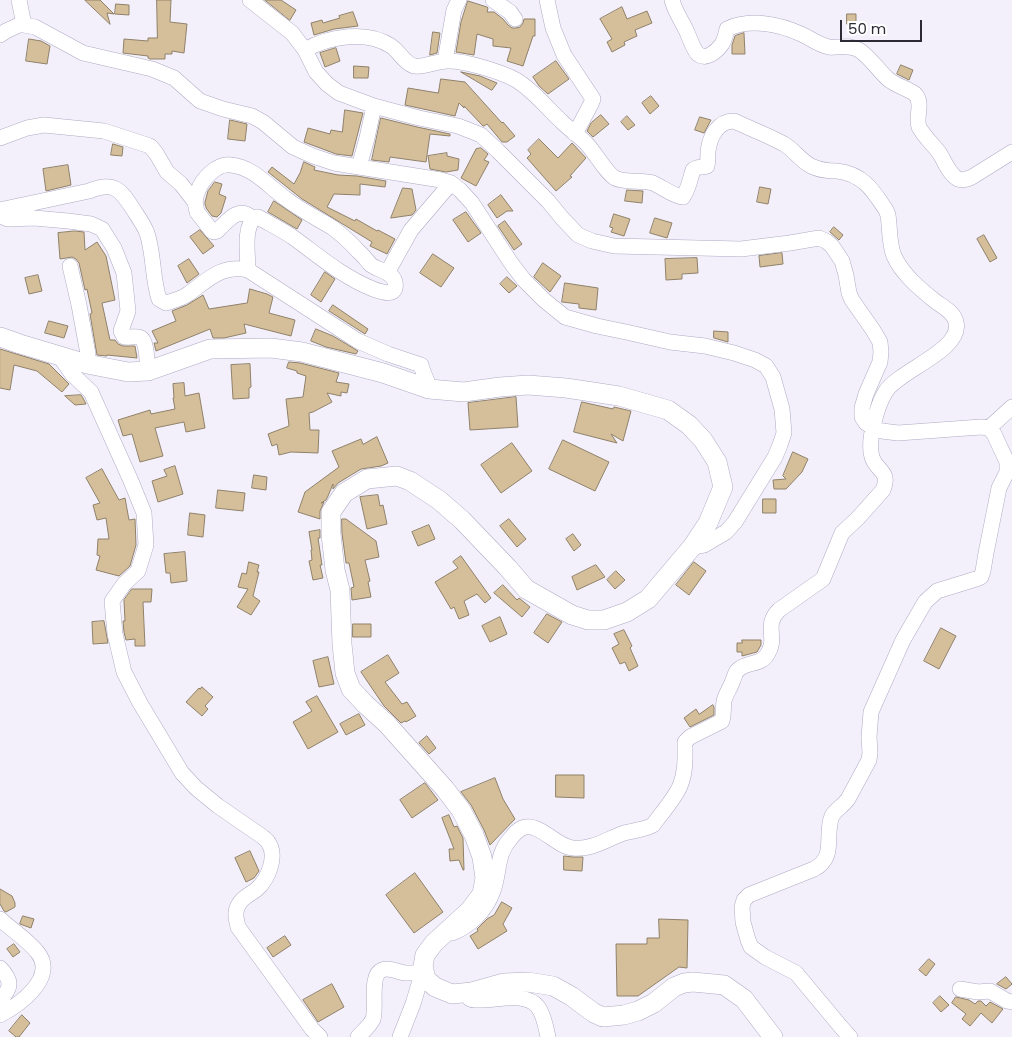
<!DOCTYPE html>
<style>
body{margin:0}
#map{position:relative;width:1012px;height:1037px;overflow:hidden;background:#f3f0fc;font-family:Poppins,sans-serif}
canvas{display:block}
.scale{position:absolute;left:840px;top:20px;width:82px;height:22px;box-sizing:border-box;border:2px solid #2c2a34;border-top:0;padding-left:6px;font-size:15px;line-height:18px;white-space:nowrap;color:#2c2a34;-webkit-text-stroke:4px #fff;paint-order:stroke}
</style>
<div id="map">
<canvas width="1012" height="1037"></canvas>
<div class="scale">50 m</div>
</div>
<script>
const ctx = document.querySelector('canvas').getContext('2d');
ctx.lineJoin = 'round';
function fill(path, color) {
  ctx.fillStyle = color;
  ctx.fill(path, 'evenodd');
}
function stroke(path, color, width, dash) {
  ctx.strokeStyle = color;
  ctx.lineWidth = width;
  ctx.lineCap = dash ? 'butt' : 'round';
  ctx.setLineDash(dash || []);
  ctx.stroke(path);
}
const building = new Path2D(`
 M85 0H100L114 14 107 13 110 24Z
 M157 0H171L170 22 187 24 184 53 172 51V54H165V59H150L148 58V56L123 53 124 39 148 41V38H157Z
 M265 0H281L296 10 290 20Z
 M468 1 487 7 488 8 487 12H494L503 19 508 25 512 28H516L520 27 523 23 524 19H535V36H533L523 66 507 61 511 48 493 46V39L477 34 474 55 456 52 461 22Z
 M116 4 129 5V15L115 14Z
 M622 7 627 19 647 11 652 23 635 30 637 36 624 42 625 45 612 52 607 42 612 39 600 19Z
 M353 12 358 26 334 29 314 35 311 23 322 20 323 23 340 18 339 16Z
 M847 14H856V25L847 24Z
 M433 32 440 33 437 53 430 55Z
 M744 33 745 54H732V45L735 36Z
 M29 39 41 41 50 46 47 64 26 61Z
 M336 48 340 61 325 67 320 53Z
 M556 61 569 79 548 94 539 86 533 77Z
 M901 65 913 70 909 80 897 74Z
 M354 66 369 67 368 78H354Z
 M461 72 480 76 497 83 492 90Z
 M441 79 465 82 502 123 503 122 515 136 507 142H502L487 124 484 126H483L464 106V108L459 103 455 116 405 105 408 88 438 93Z
 M651 96 659 106 650 114 642 103Z
 M345 110 363 113 352 156 336 154 304 142 308 128 330 134 331 130 342 132Z
 M601 115 609 124 593 137 587 131 591 123Z
 M627 116 635 125 628 130 621 122Z
 M700 117 711 120 704 133 695 130Z
 M381 118 417 127 450 134V136L430 134 426 162 390 157 389 162 372 160Z
 M230 120 247 124 245 141 228 139Z
 M539 139 558 158 572 143 586 158 570 176 572 177 556 191 527 158 531 154 528 150Z
 M113 144 123 147 122 156 111 155Z
 M481 148 488 154 484 160 489 162 476 186 461 178 476 149Z
 M447 153V156L459 159 458 170 446 172 430 169 428 156Z
 M304 162 315 167 314 170 338 175 357 176 386 181 385 187 360 184V195L334 194 327 207 355 221 356 219 377 231 378 230 395 239 387 254 370 246 372 242 302 199 268 172 272 167 294 184 300 173Z
 M68 165 71 185 46 191 43 169Z
 M215 182 222 184 219 194 226 197 221 213 217 217 212 216 206 208V206L205 205V202L208 191Z
 M760 187 771 189 768 204 757 202Z
 M403 188 412 189 416 210 412 215 391 218Z
 M627 190 643 191 642 203 625 201Z
 M501 195 513 211H507L497 218 488 205Z
 M274 201 302 220 297 229 268 212Z
 M466 212 481 233 468 242 453 220Z
 M614 214 630 219 624 236 611 232 613 228 610 227Z
 M655 218 672 223 667 238 650 233Z
 M505 221 522 244 514 250 498 226Z
 M834 227 843 235 839 240 830 232Z
 M200 230 214 246 203 254 190 237Z
 M75 231 84 232 85 250 97 242 106 256 115 300 102 303 110 340H115L118 344 123 346H135L137 358 107 355V356L97 355 90 314 92 313 87 289 85 290 79 263 76 259 72 257 60 259 58 233Z
 M984 235 997 258 990 262 977 239Z
 M782 253 783 264 760 267 759 256Z
 M433 254 454 268 441 287 420 273Z
 M697 258 698 273 682 274V279L666 280 665 259Z
 M189 259 199 274 187 283 178 266Z
 M543 263 561 276 550 292 534 277Z
 M325 272 335 279 321 302 311 295Z
 M38 275 42 291 29 294 25 278Z
 M507 277 517 286 509 293 500 284Z
 M565 283 598 288 596 310 579 308V304L562 302Z
 M250 289 267 294 273 297 269 313 295 320 291 336 244 324 246 333 224 338H213L210 329 156 351 154 343H158L152 331 176 321 172 311 187 305 203 295 209 309 247 303Z
 M333 305 368 329 365 334 329 311Z
 M49 321 68 326 64 338 45 333Z
 M316 329 333 336 358 351 356 354 326 347 311 341Z
 M714 331 728 332V342L714 338Z
 M0 349 49 364 69 384 62 392 37 371 14 365 10 390 0 388Z
 M289 362 300 363 339 373 336 382 349 384 347 393 341 392V396L327 393 332 402 313 412 309 413 310 430H319L318 453 291 452 279 455 277 444 272 446 268 434 289 426 286 399 303 397 306 376 297 373V371L287 368Z
 M250 364 251 387 249 388V398L233 399 231 365Z
 M184 383 185 396 199 393 205 428 186 432 184 422 155 428 163 456 140 462 132 434 123 436 118 420 150 410 151 414 175 409 173 398H174L173 384Z
 M81 395 83 398 86 404 75 405 65 396Z
 M516 397 518 427 470 430 468 403Z
 M582 402 613 409 614 407 631 411 623 441 611 434 617 443 574 432Z
 M377 437 388 463 381 466 361 469 338 483 333 489V484L328 496 326 500 321 503 324 502 320 511V519L298 512 305 492 339 467 332 451 361 439 363 444Z
 M563 440 609 462 595 491 549 469Z
 M512 443 532 471 501 493 481 465Z
 M793 452 808 459 802 472 786 489H774L773 480 786 479 783 476Z
 M175 466 183 494 158 502 152 481 167 476 164 470Z
 M102 469 119 500 125 498 129 520 135 519 136 545 130 566 119 576 96 570 100 556 97 555 98 539H109L106 518 97 520 93 505 100 503 86 478Z
 M254 475 267 477 266 490 252 488Z
 M218 490 245 493 243 511 216 508Z
 M378 495 380 506 383 505 387 524 367 529 360 497Z
 M763 499H776V513H763Z
 M190 513 205 515 203 537 188 535Z
 M342 519H346L376 541 379 557 365 560 370 581 368 582 371 597 352 600 351 588 354 587 349 563H346L342 533Z
 M509 519 526 539 517 547 500 526Z
 M429 525 435 539 418 546 412 532Z
 M320 530V538H318L322 565H320L323 578 313 580 309 561 312 560 311 550H312L309 532Z
 M573 534 581 545 574 551 566 539Z
 M185 552 187 581 171 583 170 573H166L164 554Z
 M461 556 491 598 485 603 477 594 464 601 469 615 459 619 454 607 451 609 435 582 458 568 453 562Z
 M249 562 259 565 257 572H259L253 596 260 601 251 615 237 607 248 589 238 587 242 573 246 574Z
 M694 562 706 571 689 595 676 585Z
 M596 565 605 577 577 590 572 577Z
 M616 571 625 580 615 589 607 580Z
 M503 585 517 600 519 598 530 607 522 617 494 593Z
 M132 589H152L151 602H143L145 646H135V639L126 640 124 632 123 621H125L124 600Z
 M547 614 562 622 548 643 534 633Z
 M500 617 507 634 490 642 482 626Z
 M104 621 108 643 93 644 92 622Z
 M353 624H371V637H353Z
 M941 628 956 636 939 669 924 661Z
 M624 630 632 646 630 648 638 666 629 671 625 662 620 664 612 648 619 644 614 634Z
 M742 640H761V645L757 652 742 656V652H737V643H742Z
 M388 655 399 673 385 682 402 704 407 702 416 716 406 722 405 721 401 723 384 706 361 672Z
 M328 657 334 684 319 687 313 661Z
 M202 687 213 697 205 706 208 709 202 716 186 702 199 688 200 689Z
 M317 696 338 732 308 749 293 722 312 711 306 702Z
 M713 705 714 707V715L690 727 684 718 696 709 699 714Z
 M359 714 365 725 346 735 340 724Z
 M427 736 436 748 429 754 419 743Z
 M556 775H584V798L556 797Z
 M495 778 503 799 515 819 490 845 484 830 471 805 461 792Z
 M425 783 438 800 412 818 400 800Z
 M449 815 454 827 457 826 463 838 464 870H463L459 860 450 861 449 849H454L442 818Z
 M250 851 259 871 254 878 246 882 235 858Z
 M564 856 573 857H583L582 871 564 870Z
 M415 873 443 912 414 933 386 895Z
 M0 889 12 896 15 903V907L6 912 4 911 0 904Z
 M502 902 512 908 503 924 507 931 478 949 470 936 478 931 477 929 487 919 494 915Z
 M23 916 34 919 31 928 20 924Z
 M659 919 688 920 687 968 679 967 638 996H617L616 944H647V938H659Z
 M285 936 291 945 273 957 267 948Z
 M14 944 20 952 13 957 7 949Z
 M929 959 935 964 926 976 919 970Z
 M1006 977 1012 984 1006 989 997 984Z
 M332 984 344 1007 318 1022 303 1000Z
 M940 996 949 1005 941 1012 933 1003Z
 M956 997 969 1000 975 1004 978 1001H981L986 1006 990 1002 1003 1009 992 1023 981 1013 970 1026 962 1019 966 1014 952 1003Z
 M22 1015 30 1023 19 1037H16L9 1031Z`);
const minor = new Path2D(`
 M19 0 24 25
 M250 0 292 33 305 50 316 72 327 84 339 93 374 106 419 118 458 126 481 135 498 151 548 201 562 218 578 235 592 241 614 246 741 249 790 243 819 238 826 241 832 246 842 261 846 275 849 293 852 300 873 330 880 342 881 352 880 362 866 394 862 408V417L866 423 873 428 882 431 898 433 981 427 989 428 994 434 1007 462V472L999 488 986 553 983 571 981 577 976 579 937 591 925 602 903 640 871 712 869 737 870 753 869 760 848 799C843 806 836 809 832 816 824 835 837 857 814 869L749 895 744 900 742 907 743 922 748 940 751 947 765 957 796 973 841 1027 850 1037
 M493 0 510 12 515 19
 M547 0 553 28 564 55 593 99 591 104 575 134
 M672 0C675 12 682 21 687 32 689 37 694 50 697 53 705 62 717 51 722 44 725 39 726 33 727 29 750 18 779 24 801 34 810 38 819 45 829 47 840 48 848 44 859 50 870 57 878 70 888 79 896 86 907 88 915 94 924 103 915 117 919 127 924 137 934 145 940 154 945 162 949 174 958 179 963 181 967 179 972 177L1012 152
 M0 35 6 31 19 25H24L35 27 83 53 152 69 174 78 200 101 223 109 252 116 263 122 293 147 313 156 334 163 441 180 451 183 460 190 472 203 511 263 524 280 544 300 565 317 597 326 626 332 670 342 705 346 734 353 755 360 766 366 773 377 782 409 784 433 780 445 775 457 735 522 726 532 704 545 692 547
 M305 50C329 36 367 30 391 46 399 51 404 63 414 66 422 68 438 61 447 61 463 60 502 72 516 80 533 90 546 107 561 121 569 129 578 135 586 143 594 151 607 174 615 178 625 183 642 180 653 183 662 187 675 197 683 197 689 188 690 179 693 170 697 166 702 168 707 166 708 161 708 156 708 151 710 136 718 121 734 121 751 129 768 135 784 144 794 150 800 160 811 166 819 170 827 171 837 171 863 174 873 190 886 210L888 215C890 228 889 244 894 256 902 274 920 289 935 301 943 307 954 312 956 322 963 350 900 370 886 391 877 405 867 441 872 457 876 471 891 471 883 490L858 518 842 533 823 579 779 610C763 626 778 637 768 653 762 666 747 661 738 670 735 672 735 676 733 680 731 687 726 693 724 701 723 708 724 714 722 721L690 737 685 742C685 757 686 772 680 786 675 798 661 814 653 825 644 830 634 830 624 833 607 839 592 850 573 848 556 847 539 821 522 828 518 830 514 834 511 838 496 854 500 872 493 891 486 911 470 926 452 933
 M445 61 454 10 459 0
 M0 138 27 128 44 125 104 131 147 145 150 146 156 153 167 172 181 184 195 202 197 212 212 231 214 232 217 231C227 222 237 206 251 217V220
 M359 167 367 138 374 106
 M195 202C196 199 196 194 198 191 202 179 217 163 231 165 253 167 268 186 285 198 300 210 317 218 333 228 342 235 351 243 358 251 363 255 367 261 371 265 378 270 393 272 395 282 398 298 381 292 373 289 343 277 320 257 294 238 283 230 270 224 258 217H255C243 228 248 255 248 270
 M0 210 89 191C114 181 120 189 133 209 138 217 144 225 147 233 154 254 152 277 159 299L166 303C173 301 181 299 188 294 208 280 221 264 248 270L358 341 388 354 421 365C423 374 428 380 429 389
 M0 213 3 217 8 219 34 218 68 221 91 224 102 229 114 248 124 273 128 311 121 331 124 337C129 338 137 335 141 338 147 341 147 364 148 371
 M70 266 79 305 88 354 87 364
 M387 273 411 230 451 183
 M60 357 72 374 91 392 131 481 144 513 146 545 138 571 124 584 112 601 115 634 124 672 140 703 182 773 196 788 218 806 263 837C265 839 267 840 268 842 278 856 268 879 257 889 251 894 243 897 239 904 234 912 236 918 238 927L312 1029 320 1037
 M989 428 1012 407
 M0 919C12 930 28 940 38 953 57 978 19 1005 0 1015
 M0 968C12 980 12 988 0 1000
 M960 989 978 992 990 991 1007 1001 1012 1002
 M466 993C467 995 468 998 470 999 472 1000 476 1000 478 1000 495 1001 526 991 538 1007 544 1015 546 1028 548 1037
 M358 1037C362 1032 370 1026 373 1019 377 1008 369 975 382 970 388 967 398 972 405 973 411 973 418 973 425 973
 M400 1037 413 1004 419 984 426 979`);
const major = new Path2D(`
 M0 337 20 344 87 364 128 372 148 371 210 349 271 348 302 352 383 373 429 389 464 392 500 387 528 385 566 388 619 396 668 410 689 425 703 440 717 462 723 487 708 523 692 547 648 599 627 612 604 620H588L572 615 526 589 508 568 462 520 439 500 410 481 397 476 367 479 344 493 331 512V534L335 570 340 590 342 644 345 673 351 689 365 704 387 724 445 789 461 810 474 835 482 857 485 878 482 894 470 910 434 943 425 955 423 966 426 979 435 987 452 994 472 992 504 983 528 982 553 986 571 996 594 1013 603 1017 624 1015 638 1011 654 1003 674 987 684 983 693 982 724 985 744 999 773 1037`);
fill(building, '#d5bf9b');
stroke(building, '#8f8169', 1);
stroke(minor, '#afaac4', 16);
stroke(major, '#afaac4', 20);
stroke(minor, '#fff', 15);
stroke(major, '#fff', 19);
</script>
